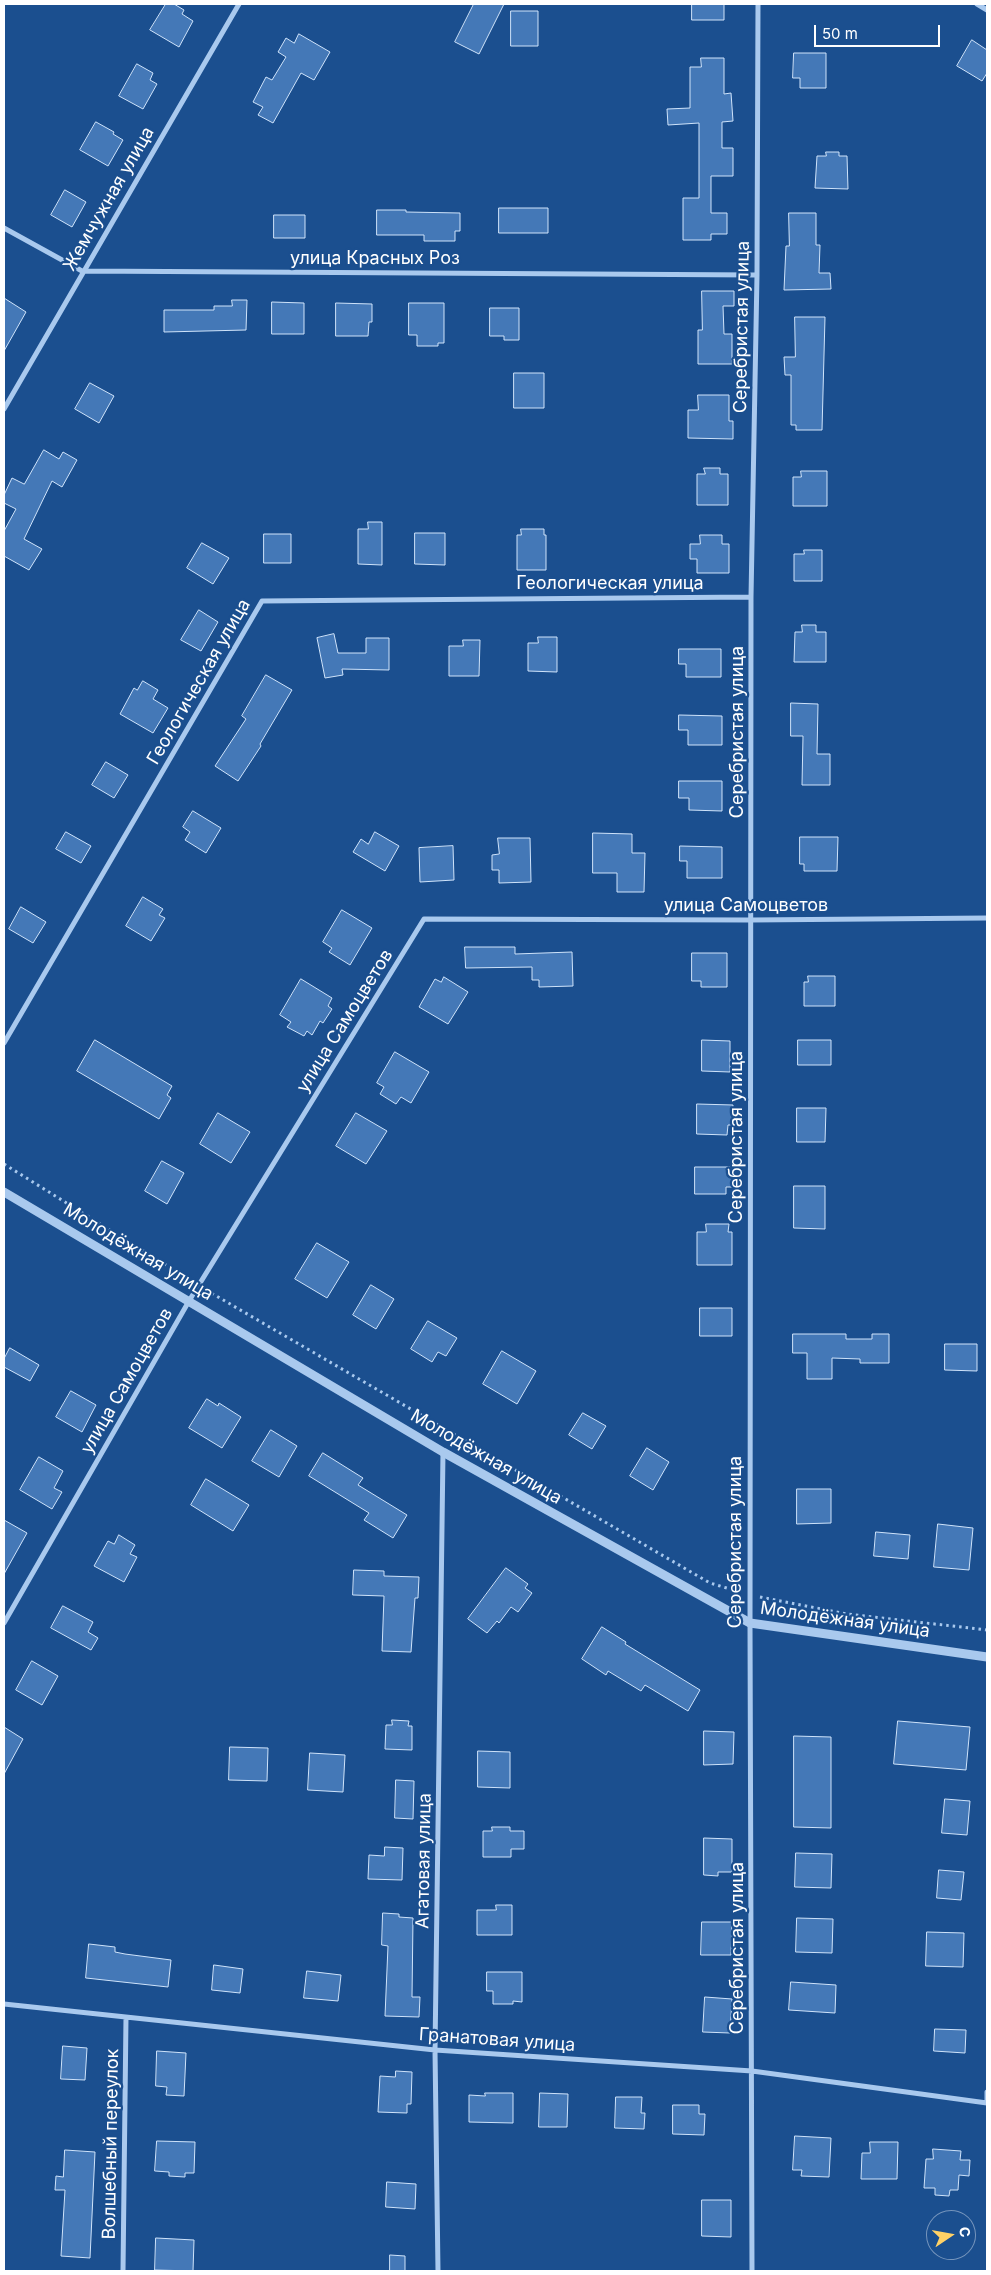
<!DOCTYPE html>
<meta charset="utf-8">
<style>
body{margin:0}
#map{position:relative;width:991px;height:2275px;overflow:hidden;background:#1b4f8f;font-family:Inter,sans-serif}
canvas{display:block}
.frame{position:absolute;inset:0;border:5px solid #fff;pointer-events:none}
.north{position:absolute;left:926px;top:2210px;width:50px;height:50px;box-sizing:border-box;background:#1b4f8f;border:1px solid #7695bc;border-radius:50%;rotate:78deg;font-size:14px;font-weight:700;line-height:20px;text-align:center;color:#fff}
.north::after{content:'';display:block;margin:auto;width:18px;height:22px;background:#ffd166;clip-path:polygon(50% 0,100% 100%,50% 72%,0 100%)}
.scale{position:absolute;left:814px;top:25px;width:126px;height:22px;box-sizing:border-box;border:2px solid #fff;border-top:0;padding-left:6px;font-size:15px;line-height:18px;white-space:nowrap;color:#fff;-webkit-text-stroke:4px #1b4f8f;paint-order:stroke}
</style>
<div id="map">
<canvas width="991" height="2275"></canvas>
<div class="frame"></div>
<div class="north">С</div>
<div class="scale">50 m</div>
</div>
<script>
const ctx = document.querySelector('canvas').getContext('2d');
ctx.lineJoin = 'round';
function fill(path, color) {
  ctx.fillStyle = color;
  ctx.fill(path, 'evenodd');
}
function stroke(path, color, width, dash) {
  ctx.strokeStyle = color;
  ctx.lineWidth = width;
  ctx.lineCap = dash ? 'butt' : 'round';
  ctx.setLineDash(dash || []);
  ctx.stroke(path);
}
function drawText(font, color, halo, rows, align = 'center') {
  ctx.font = font + ' Inter,sans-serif';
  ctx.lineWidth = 4.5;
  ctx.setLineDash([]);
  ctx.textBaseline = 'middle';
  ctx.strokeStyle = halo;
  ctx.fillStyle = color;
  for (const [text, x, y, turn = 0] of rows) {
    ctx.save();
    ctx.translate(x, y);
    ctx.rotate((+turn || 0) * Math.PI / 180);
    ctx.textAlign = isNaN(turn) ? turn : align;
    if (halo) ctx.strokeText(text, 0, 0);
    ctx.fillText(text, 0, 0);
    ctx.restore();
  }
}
const building = new Path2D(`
 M166 4H174L184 10 182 14 193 21 179 47 150 30Z
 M474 4H504L479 54 455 42Z
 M692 4H724V20H692Z
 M511 11H538V46H511Z
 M299 34 330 52 314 80 301 73 273 123 258 115 263 107 253 102 266 77 272 80 286 57 278 52 286 38 294 43Z
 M972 40 987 50V73L982 81 957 66Z
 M794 53H826V88H800V78H793Z
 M701 58H724V94L731 93 733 121 722 122V148H733V176H711V213H727V234H711V240H683V198H699V123L668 125 667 109 690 108V67H701Z
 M137 64 153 73 150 80 157 84 143 109 119 96Z
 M96 122 114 132 113 134 123 140 108 166 80 150Z
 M826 152H839V156H847L848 189 815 188 817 156H826Z
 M65 190 86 202 72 227 51 215Z
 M499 208H548V233H499Z
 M377 210H406V212L460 213V231H455V241H424V235H377Z
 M789 213H816V245H820L819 273H830L831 289 784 290 786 246H789Z
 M274 215H305V238H274Z
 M702 291H734V306H723L724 334H732V364H698V330H702Z
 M4 298 26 312 4 351Z
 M232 300H247L246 330 164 332V310H214V306H232Z
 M272 302 304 303V334H272Z
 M336 303 372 304V322H369L368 336H336Z
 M409 303H444V343H438V346H417V335H409Z
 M490 308H519V340H504V336H490Z
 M795 317H825L822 430H796V425H791V375H785L784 357H795Z
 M514 373H544V408H514Z
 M90 383 114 396 99 423 75 409Z
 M698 395H729V421H733V439L688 438V410H698Z
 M44 450 59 459 63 452 77 460 62 487 52 481 24 539 42 549 29 570 4 556V531L16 509 4 503V495L12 478 24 484Z
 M704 468H720V474H728V505H697V474H705Z
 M801 471H827V506H793V477H801Z
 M368 522H382V565L358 564V529H368Z
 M521 529H544V535H546V570H517V535H521Z
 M415 533H445V565L415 564Z
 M264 534H291V563H264Z
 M700 535H722V544H729V573H697V559H690V544H700Z
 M202 543 229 558 213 584 187 568Z
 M804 550H822V581H794V554H804Z
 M199 610 218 622 201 651 181 640Z
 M802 625H816V632H826V662H794L795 632H802Z
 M334 634 338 653H366V638H389V670L342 669 343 675 325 678 317 638Z
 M538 637H557V672L528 671V643H538Z
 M463 640H480L479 676H449V646H463Z
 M679 649H721V677H686V664H679Z
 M266 675 292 690 260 744 261 746 238 781 215 766 246 719 242 716Z
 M143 681 158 690 153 699 168 708 153 733 120 714 134 688 137 690Z
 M791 703 818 704 817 754H830V785H802L803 736H791Z
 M679 715 722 716V745H688V730H679Z
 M106 762 128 775 114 798 92 785Z
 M679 781H722V811L689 810V798H679Z
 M193 811 221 828 206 853 185 840 190 832 183 827Z
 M66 832 91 846 81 863 56 849Z
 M375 832 399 846 385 871 353 852 361 839 368 844Z
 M593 833 632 834V853H645L644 892H617V873H593Z
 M800 837H838L837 871H804V864H800Z
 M498 838H530L531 882 499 883V870H492V855L499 854Z
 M453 846 454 880 420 882 419 848Z
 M680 846 722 847V878H687V861H680Z
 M143 897 163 909 159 915 165 918 151 941 126 926Z
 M21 907 46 922 33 943 9 929Z
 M342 910 372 928 350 965 329 952 332 948 323 942Z
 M465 947H515V954L572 952 573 986 539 987V980H532V967L466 968Z
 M692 953H727V987H701V981H692Z
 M808 976H835V1006H804V982H808Z
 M444 977 468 992 448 1024 419 1007 435 979 441 982Z
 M301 979 332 998 328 1006 332 1009 323 1023 320 1021 312 1035 307 1031 304 1036 287 1027 291 1022 280 1015Z
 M95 1040 172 1086 167 1095 171 1098 159 1119 77 1071Z
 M702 1040 730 1041V1072L702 1071Z
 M798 1040H831V1065H798Z
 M395 1052 429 1072 411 1103 401 1097 396 1104 380 1094 384 1087 377 1083Z
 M697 1104 733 1105 732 1125H728L727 1135 697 1134Z
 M797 1108H826L825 1142H797Z
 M218 1113 250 1132 231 1163 200 1144Z
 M356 1113 387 1131 366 1164 336 1146Z
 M162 1161 184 1173 167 1204 145 1191Z
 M695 1167H733V1187H726V1194H695Z
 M794 1186H825V1229L794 1228Z
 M706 1224H729L728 1232H732V1265H697V1232H706Z
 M317 1243 349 1262 327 1298 295 1279Z
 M371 1285 394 1299 376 1329 353 1315Z
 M700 1308H732V1336H700Z
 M428 1321 457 1338 446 1356 438 1352 432 1362 411 1349Z
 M793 1334H846V1339H872V1334H889V1363H860V1359L832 1358V1379H807V1353H793Z
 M945 1344H977V1371L945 1370Z
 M10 1348 39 1365 30 1381 4 1367V1359Z
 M502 1351 536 1371 517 1404 483 1384Z
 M71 1391 96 1405 82 1432 56 1417Z
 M207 1399 218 1406 219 1403 241 1417 222 1448 189 1428Z
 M583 1413 606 1426 592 1449 569 1435Z
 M271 1430 297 1446 279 1477 252 1461Z
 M647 1448 669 1462 653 1490 630 1476Z
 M323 1453 363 1478 358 1485 407 1515 393 1538 364 1520 369 1513 309 1476Z
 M39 1457 63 1471 54 1488 62 1492 52 1509 20 1490Z
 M206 1479 249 1505 233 1531 191 1505Z
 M797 1489H831V1523L797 1524Z
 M4 1520 27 1533 4 1574Z
 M938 1524 973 1528 969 1570 934 1567Z
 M876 1532 910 1535 908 1559 874 1556Z
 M119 1535 135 1545 130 1554 137 1557 124 1582 94 1566 108 1541 114 1544Z
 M506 1568 528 1584 525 1588 532 1593 518 1612 511 1607 499 1623 497 1621 487 1633 468 1619Z
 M354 1570 384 1571V1576L419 1577 418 1598H415L411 1652 382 1651 384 1596 353 1595Z
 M63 1606 93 1622 88 1632 98 1638 91 1650 51 1628Z
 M602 1627 626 1642 625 1644 700 1690 688 1711 645 1685 641 1691 608 1671 606 1675 582 1659Z
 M32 1661 58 1676 42 1705 16 1690Z
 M392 1720 409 1721 408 1726H412V1750L385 1749 386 1725H392Z
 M898 1721 970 1727 966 1770 894 1764Z
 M4 1727 23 1739 4 1774Z
 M704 1731 734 1732 733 1764 704 1765Z
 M794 1736 831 1737V1828L794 1827Z
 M230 1747 268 1748 267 1781 229 1780Z
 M478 1751 510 1752V1788L478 1787Z
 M310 1753 345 1755 343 1792 308 1790Z
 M396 1780 414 1781 413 1819 395 1818Z
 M945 1799 970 1801 967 1835 942 1833Z
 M492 1827H510V1831H524V1849H511V1857H483V1831H492Z
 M704 1838 732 1839V1872H718V1876L704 1875Z
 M385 1847 403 1848 402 1880 368 1879 369 1855 384 1856Z
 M796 1853 832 1854 831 1888 795 1887Z
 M939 1870 964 1872 961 1900 937 1898Z
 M496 1905H512V1935H477V1910H496Z
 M383 1913 399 1914V1917L413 1918 412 1997H420L419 2017 385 2016 388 1946 382 1945Z
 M797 1918 833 1919 832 1953 796 1952Z
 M702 1922H732L731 1955H701Z
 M927 1932 964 1933 963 1967 926 1966Z
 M89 1944 115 1947V1952L125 1954 171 1960 168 1987 86 1978Z
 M214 1965 243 1969 240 1993 212 1990Z
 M307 1971 341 1975 338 2001 304 1998Z
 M487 1972H522V2002L513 2001V2004H493V1991H487Z
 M791 1982 836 1985 835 2013 789 2010Z
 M705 1997 732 1999 730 2033 703 2032Z
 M935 2029 966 2030 965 2053 934 2051Z
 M63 2046 87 2048 85 2080 61 2079Z
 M157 2051 186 2053 184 2096 166 2095 167 2087 156 2086Z
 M396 2071 412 2072 411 2104H407V2113L378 2112 380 2076 395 2077Z
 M485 2093H513V2123L469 2122V2095L485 2096Z
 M540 2093 568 2094 567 2127H539Z
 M616 2097H642L641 2113H645L644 2129 615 2128Z
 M673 2105H699V2114H705L704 2135 673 2134Z
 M795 2136 831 2138 829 2177 801 2176 802 2170H793Z
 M157 2141 195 2142 194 2173H185V2177L169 2176V2172L155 2171Z
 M870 2142H898L897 2179H861L862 2153H870Z
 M933 2149 961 2151 960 2160H970L969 2176 959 2175 958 2190H950L949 2196 935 2195V2188H924L926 2159H933Z
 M65 2150 95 2152 90 2258 61 2256 65 2190H55L56 2176 63 2177Z
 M387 2182 416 2184 415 2209 386 2207Z
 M702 2200H731V2237L702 2236Z
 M156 2238 194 2240 193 2271 155 2270Z
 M390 2255 405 2256V2271H390Z`);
const path = new Path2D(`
 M4 1164 190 1280
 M206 1290 710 1583 740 1592
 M760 1597 847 1614 987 1630`);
const minor = new Path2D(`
 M977 4 987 10
 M4 228 82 271 757 275
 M4 409 239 4
 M4 1043 262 601 751 597
 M4 1623 189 1301 424 919 751 920 987 918
 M4 2004 435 2050 752 2071 987 2103
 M987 2103V2092
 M123 2271 126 2017
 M438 2271 435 2050 443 1452
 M752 2271 750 1623 751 597 757 275 758 4`);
const tertiary = new Path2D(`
 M4 1192 443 1452 750 1623 987 1657`);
const streetNames = [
 ["Жемчужная улица",109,199,-60],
 ["улица Красных Роз",375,259],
 ["Серебристая улица",742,327,-89],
 ["Геологическая улица",610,584],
 ["Геологическая улица",199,682,-60],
 ["Серебристая улица",738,732,-90],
 ["улица Самоцветов",746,906],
 ["улица Самоцветов",345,1021,-58],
 ["Серебристая улица",737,1137,-90],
 ["Молодёжная улица",138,1252,31],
 ["улица Самоцветов",127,1381,-60],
 ["Молодёжная улица",486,1457,30],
 ["Серебристая улица",736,1542,-90],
 ["Молодёжная улица",845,1620,8],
 ["Агатовая улица",424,1861,-89],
 ["Серебристая улица",738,1948,-90],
 ["Гранатовая улица",497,2040,4],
 ["Волшебный переулок",111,2144,-89]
];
fill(building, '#4478b7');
stroke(building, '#cfe3fa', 1);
stroke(path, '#a9c9ee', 3, [2.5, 4]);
stroke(minor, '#a9c9ee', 5);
stroke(tertiary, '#a9c9ee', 9);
drawText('18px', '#fff', '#1b4f8f', streetNames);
</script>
